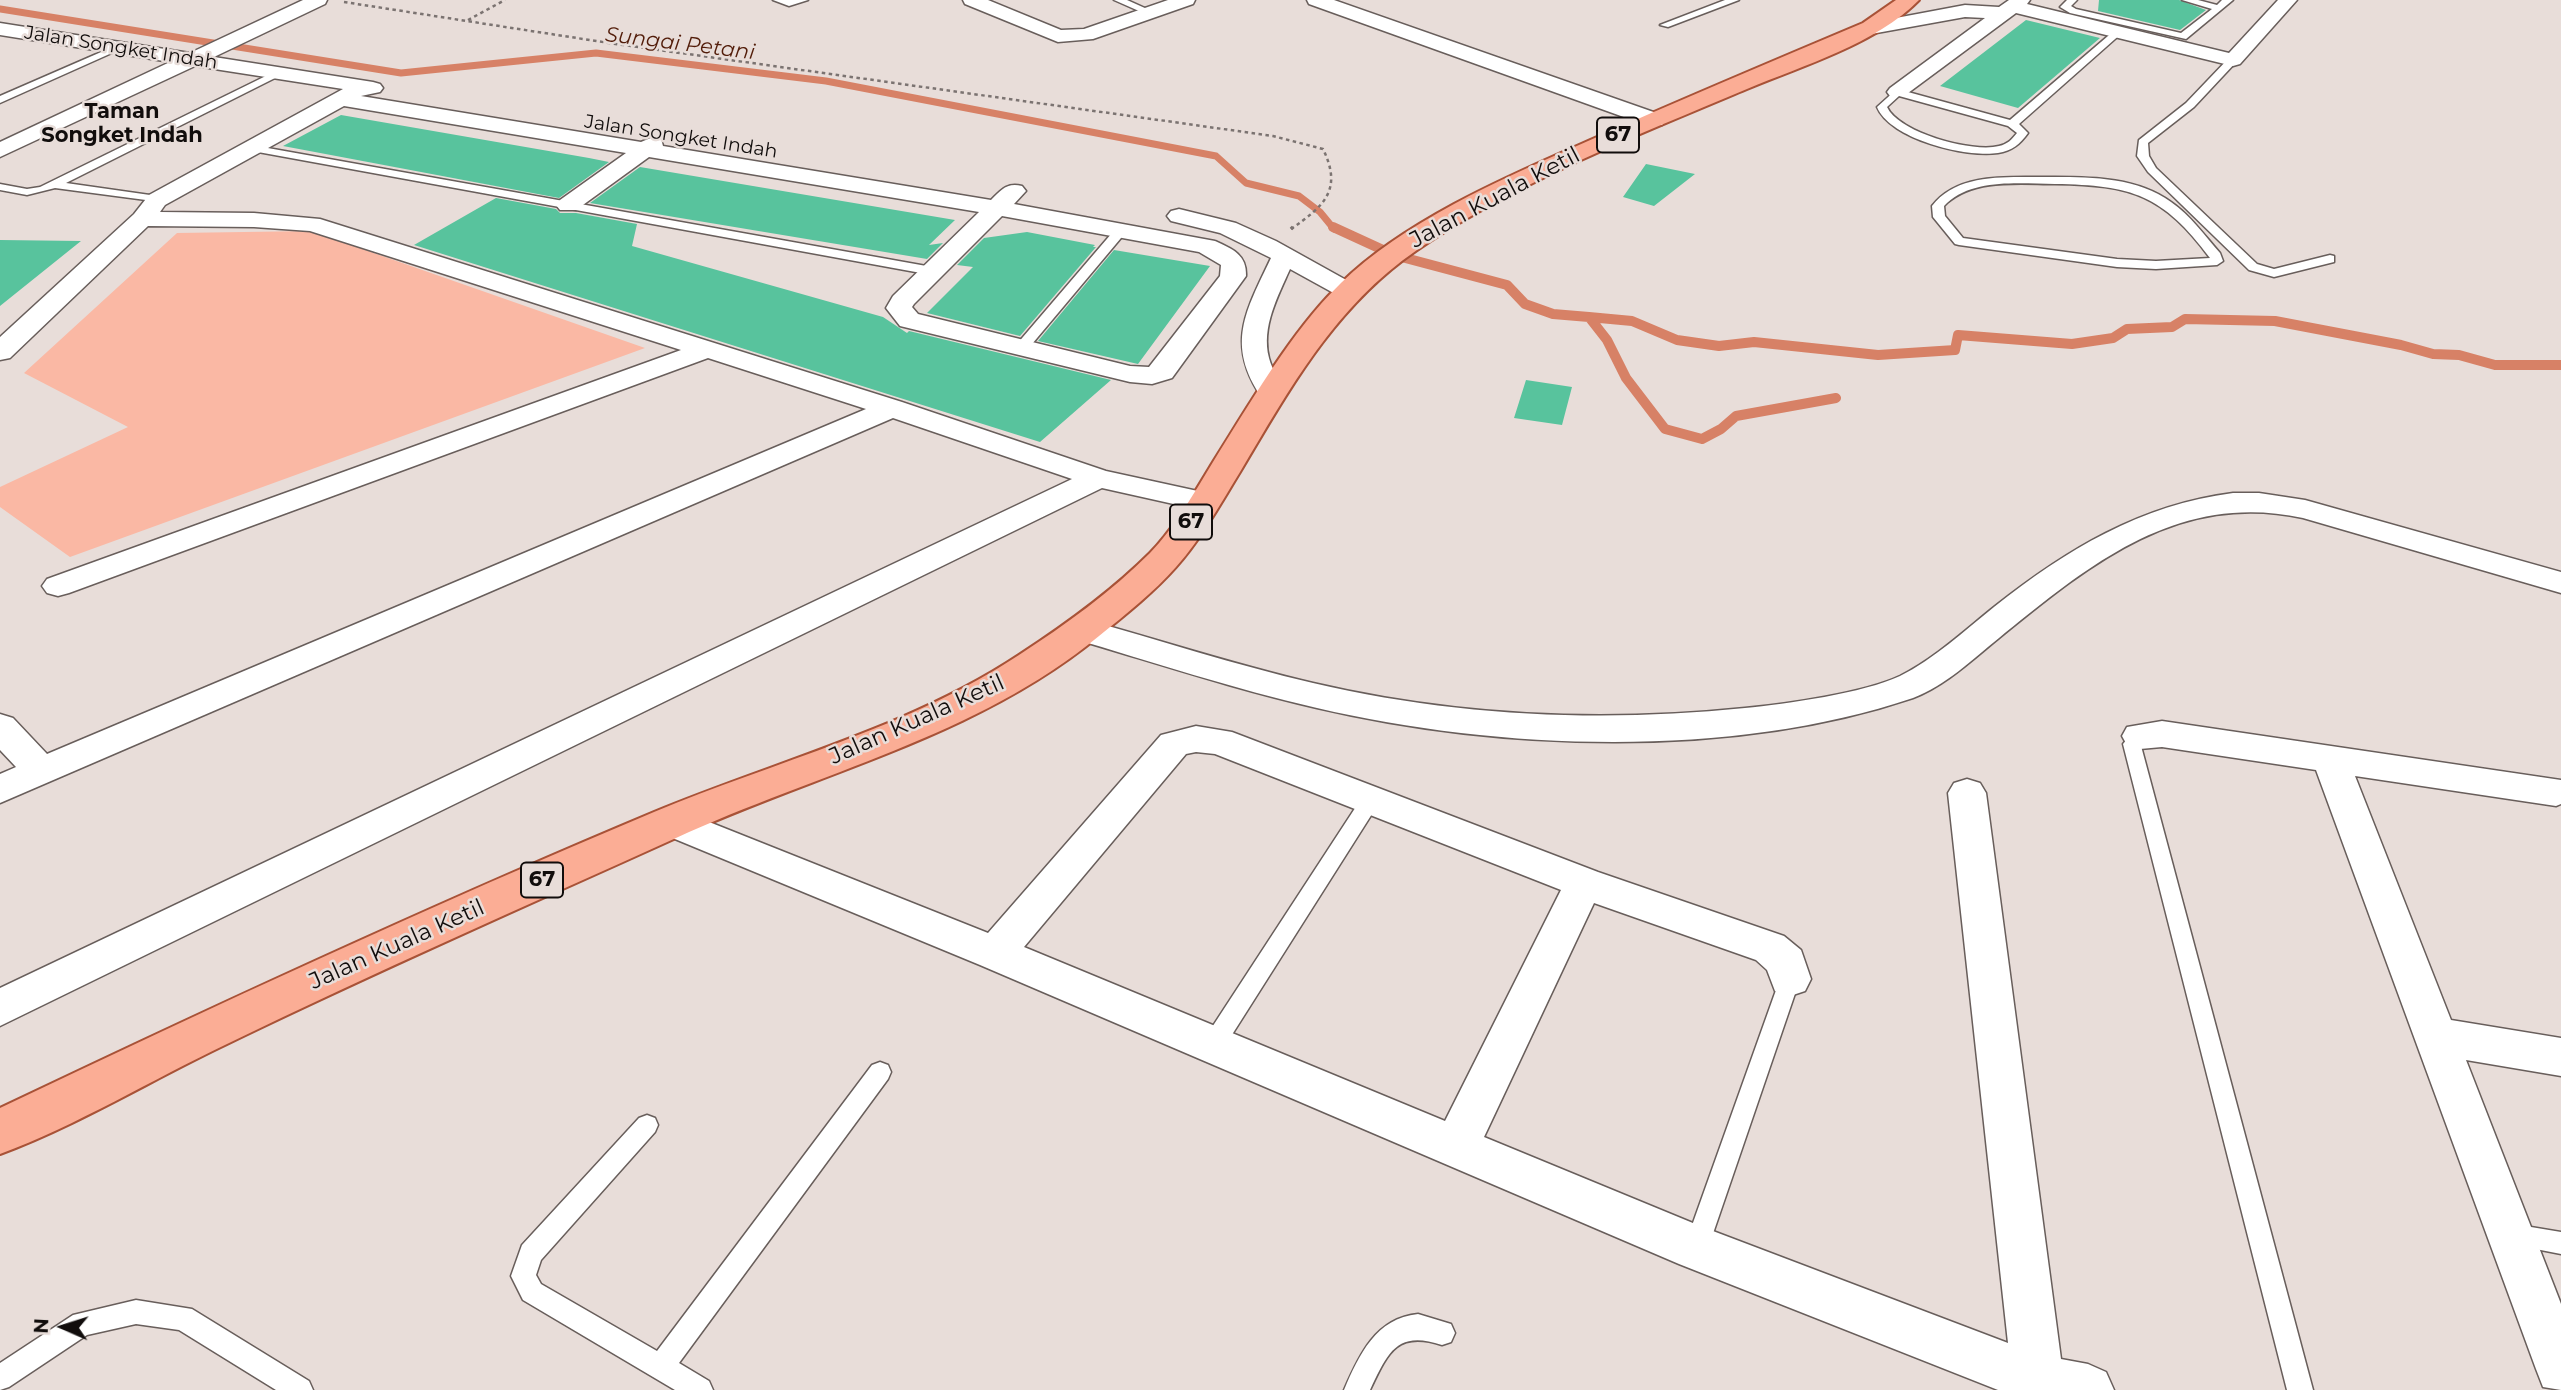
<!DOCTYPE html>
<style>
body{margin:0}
#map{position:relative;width:2561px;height:1390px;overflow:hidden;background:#e8ddd9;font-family:Montserrat,sans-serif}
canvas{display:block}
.north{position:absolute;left:28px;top:1292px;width:70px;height:70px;-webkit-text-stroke:5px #e8ddd9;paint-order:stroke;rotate:273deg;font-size:19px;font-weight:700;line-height:28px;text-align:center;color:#110d0c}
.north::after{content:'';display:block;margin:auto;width:24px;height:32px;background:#110d0c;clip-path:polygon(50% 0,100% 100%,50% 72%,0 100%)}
</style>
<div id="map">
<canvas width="2561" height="1390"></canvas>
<div class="north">N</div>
</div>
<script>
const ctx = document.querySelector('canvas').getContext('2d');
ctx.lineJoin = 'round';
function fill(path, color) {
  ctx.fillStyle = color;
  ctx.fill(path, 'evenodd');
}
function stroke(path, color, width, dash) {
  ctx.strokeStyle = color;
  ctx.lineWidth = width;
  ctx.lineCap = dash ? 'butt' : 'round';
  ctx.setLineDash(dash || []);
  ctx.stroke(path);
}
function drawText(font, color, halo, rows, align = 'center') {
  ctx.font = font + ' Montserrat,sans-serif';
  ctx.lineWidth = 5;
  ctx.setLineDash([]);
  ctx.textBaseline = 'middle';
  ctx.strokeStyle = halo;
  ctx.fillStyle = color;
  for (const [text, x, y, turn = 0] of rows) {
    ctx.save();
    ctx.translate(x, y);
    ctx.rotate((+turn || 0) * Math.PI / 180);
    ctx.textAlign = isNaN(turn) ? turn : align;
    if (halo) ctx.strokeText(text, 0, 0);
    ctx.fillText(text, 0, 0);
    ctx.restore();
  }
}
const green = new Path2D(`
 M311 231 645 348 70 557 0 507V487L128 427 24 373 177 233Z`);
const streamFar1 = new Path2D(`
 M0 9 401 73 596 53 826 81 1216 156 1246 183 1299 196 1320 212 1334 229`);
const stream = new Path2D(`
 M1333 227 1394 255 1507 285 1525 304 1553 314 1589 317 1607 340 1626 378 1665 429 1702 439 1721 429 1736 416 1836 398
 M1589 317 1632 321 1677 340 1719 346 1754 342 1878 355 1955 350 1958 335 2072 344 2113 338 2127 329 2172 327 2185 319 2275 321 2401 345 2433 354 2459 355 2495 365H2561`);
const building = new Path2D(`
 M2099 0H2179L2206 10 2180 30 2098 11Z
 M2026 20 2100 38 2018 108 1940 86Z
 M341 115 589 158 609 162 559 198 283 146Z
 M1646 164 1695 174 1654 206 1623 197Z
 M640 167 955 220 929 245 943 243 927 259 590 203Z
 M496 198 556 209 560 213H576L637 224 632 246 883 317 907 333 909 331 1111 380 1040 442 414 245Z
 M1027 232 1095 245 1093 247H1096L1020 336 927 313 973 267 957 265 984 238Z
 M0 240 81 241 0 306Z
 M1114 250 1210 266 1138 364 1038 341Z
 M1526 380 1572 387 1562 425 1514 418Z`);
const pathFar1 = new Path2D(`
 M344 2 609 43 1273 136 1323 149C1343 190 1324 206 1291 229
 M468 20 505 0`);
const path = new Path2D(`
 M1291 229 1293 227`);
const service = new Path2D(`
 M773 0H808L789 6Z
 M1114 0H1127L1156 13 1148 15Z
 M1725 0H1739L1668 27 1660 25Z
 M2067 0H2077L2071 6 2076 9 2181 33 2212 9 2182 0H2198L2217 5 2222 0H2233L2186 39 2070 13 2060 7Z
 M2115 30 2123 32 2019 124 2028 133C2020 144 2012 151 1998 153 1966 158 1890 139 1877 107L1897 89 2010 120ZM1899 96 2008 126 2017 133C2011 140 2008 144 1999 146 1973 153 1899 133 1887 107Z
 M115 46 123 48 0 103V96Z
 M2229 58 2238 60 2194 107 2148 143 2149 156 2156 168 2257 264 2274 269 2330 255 2334 256V262L2274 277 2249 270 2148 172 2137 156 2139 140 2186 103Z
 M276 71 285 73 66 183 157 196 161 198V202L55 188 27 195 0 190V184L27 189 40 187Z
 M251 145 932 267 938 271 932 275 247 150V146Z
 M2055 177C2094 177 2138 178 2171 202 2190 215 2205 236 2220 253L2223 261 2217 265 2156 269 2117 267 1959 245 1955 244 1933 217 1932 206C1959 170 2015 178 2055 177ZM2055 184C2132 185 2163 195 2210 258L2156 261 2117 259 1963 238 1945 216 1944 206 1947 203C1975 178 2020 184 2055 184Z
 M1122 225 1128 229 1126 232 1027 350H1017V344L1118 226Z
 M2140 730 2146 731 2149 736 2141 746 2313 1390H2287L2123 744 2134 731Z
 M1370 794 1377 796 1379 801 1377 806 1221 1052 1213 1054 1205 1052 1202 1045 1205 1038 1363 796Z
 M1790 970 1797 973 1800 979 1708 1248 1704 1256 1696 1259 1688 1256 1684 1248 1780 979 1783 973Z
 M880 1062 888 1065 891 1072 888 1079 679 1363 709 1381 713 1390H675L523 1300 511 1276 522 1245 639 1118 647 1115 655 1118 658 1125 655 1132 541 1260 536 1275 541 1284 657 1351 872 1065Z
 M2513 1224 2561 1232V1254L2505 1243 2501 1235 2505 1227Z
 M136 1300 192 1309 309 1381 313 1390H276L179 1330 136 1324 87 1335 9 1387 0 1390V1363L73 1315Z
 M1418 1314 1451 1324 1455 1333 1451 1342 1442 1345C1397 1330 1388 1352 1370 1390H1344C1359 1355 1376 1318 1418 1314Z`);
const minor = new Path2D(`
 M303 0H327L325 4 214 57 373 82 380 84 383 88 380 92 361 96 641 142 653 137 661 139 663 146 991 200C1001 190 1007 182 1022 186L1026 191 1014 204 1215 241C1233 249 1247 255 1246 276L1172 378 1152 384 1130 382 900 326 886 308 893 296 979 212 649 157 576 210H560L556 205 560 200 626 153 344 106 165 205 160 212 254 213 320 219 902 402 1106 471 1216 495 1220 502 1216 509 1205 511 1102 488 0 1026V988L1072 479 893 418 0 803V774L16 767 0 750V714L13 718 47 754 866 409 708 358 69 593 58 596 47 593 42 586 47 579 681 350 310 231 254 227 148 226 10 358 0 360V337L134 214 149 195 343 89 195 66 0 157V142L170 62 0 35V23L190 53ZM1002 216 1199 252 1221 265 1220 276 1149 367 1130 366 918 314 912 307 914 304Z
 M963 0H988L1061 30 1084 29 1168 0H1195L1193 4 1093 39 1058 42 965 4Z
 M1307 0H1334L1662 115 1665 120 1662 125H1646L1309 4Z
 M2009 0H2030L2027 4 2229 53 2278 0H2297L2240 64 2233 66 2016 13 1904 96H1890L1887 92 1890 88 1985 18 1965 17 1871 34 1861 28 1864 24 1965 5 1999 7Z
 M1179 209 1236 223 1276 241 1357 286 1361 291 1357 296 1348 299 1339 296 1290 269C1278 296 1261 327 1269 358 1272 370 1280 381 1286 392L1282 398 1272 400 1262 398C1225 344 1246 311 1271 258L1220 233 1171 221 1167 216 1171 211Z
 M2233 493H2259L2305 500 2561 572V593L2303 518C2178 491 2090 564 1999 638 1973 659 1945 686 1913 698 1733 759 1501 751 1317 708 1234 689 1153 662 1071 638L1066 630 1071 622 1083 619C1160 640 1235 665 1313 683 1454 716 1600 723 1745 708 1786 704 1864 693 1900 676 1934 659 1964 631 1994 607 2066 550 2140 505 2233 493Z
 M2162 721 2561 780V804L2556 806 2355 776 2451 1020 2561 1038V1076L2466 1060 2561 1304V1390L2543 1387 2536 1369 2316 770 2162 747 2140 749 2127 745 2122 736 2127 727Z
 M1196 726 1232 732 1598 872 1784 936 1801 950 1811 979 1805 991 1790 996 1775 991 1767 970 1756 960 1594 903 1484 1137 1705 1228 2008 1343 1948 793 1954 783 1967 779 1980 783 1986 793 2061 1359 2088 1364 2106 1372 2114 1390H1998L1679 1264 980 965 658 832 652 822 658 812 671 808 684 812 988 933 1161 735ZM1196 752 1215 754 1561 890 1445 1121 1024 947 1186 754Z`);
const primary = new Path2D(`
 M1896 0H1919C1876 44 1804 65 1747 89 1636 136 1518 181 1417 250 1335 306 1290 388 1240 472 1221 503 1201 539 1176 567 1154 592 1125 615 1099 636 977 737 817 773 676 838 526 906 375 972 227 1044 153 1079 76 1126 0 1154V1108C216 1005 434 904 654 812 774 762 911 727 1019 655 1065 625 1111 592 1150 553 1175 527 1194 493 1213 462 1249 405 1292 330 1341 283 1402 223 1501 179 1579 145 1673 103 1768 63 1863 23Z`);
const farStreetnames = [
 ["Jalan Songket Indah",121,48,9],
 ["Jalan Songket Indah",681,137,9]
];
const farWaternames = [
 ["Sungai Petani",680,44,7]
];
const farNeighbourhoodnames = [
 ["Taman",122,112],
 ["Songket Indah",122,136]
];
const shields = [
 [1618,135,42],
 [1191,522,42],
 [542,880,42]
];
const shieldNames = [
 ["67",1618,135],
 ["67",1191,522],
 ["67",542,880]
];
const streetNames = [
 ["Jalan Kuala Ketil",1495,198,-28],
 ["Jalan Kuala Ketil",917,720,-24],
 ["Jalan Kuala Ketil",397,945,-24]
];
fill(green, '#fab8a4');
stroke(streamFar1, '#d78166', 7);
stroke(stream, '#d78166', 10);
fill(building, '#58c39d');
stroke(service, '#685e5b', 3);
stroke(minor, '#685e5b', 3);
stroke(primary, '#a85237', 4);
stroke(pathFar1, '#7b7371', 2.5, [3.5, 3.5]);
stroke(path, '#7b7371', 3.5, [4.5, 4.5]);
fill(service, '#fff');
fill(minor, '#fff');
fill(primary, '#fbad95');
drawText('19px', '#110d0c', '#e8ddd9', farStreetnames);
drawText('italic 21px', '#521c09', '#e8ddd9', farWaternames);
drawText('bold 21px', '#110d0c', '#e8ddd9', farNeighbourhoodnames);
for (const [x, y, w] of shields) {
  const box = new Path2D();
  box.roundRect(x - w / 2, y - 17.5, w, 35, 5);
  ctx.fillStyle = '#e8ddd9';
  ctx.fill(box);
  stroke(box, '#110d0c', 2);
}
drawText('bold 21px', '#110d0c', null, shieldNames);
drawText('23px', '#110d0c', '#e8ddd9', streetNames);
</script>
